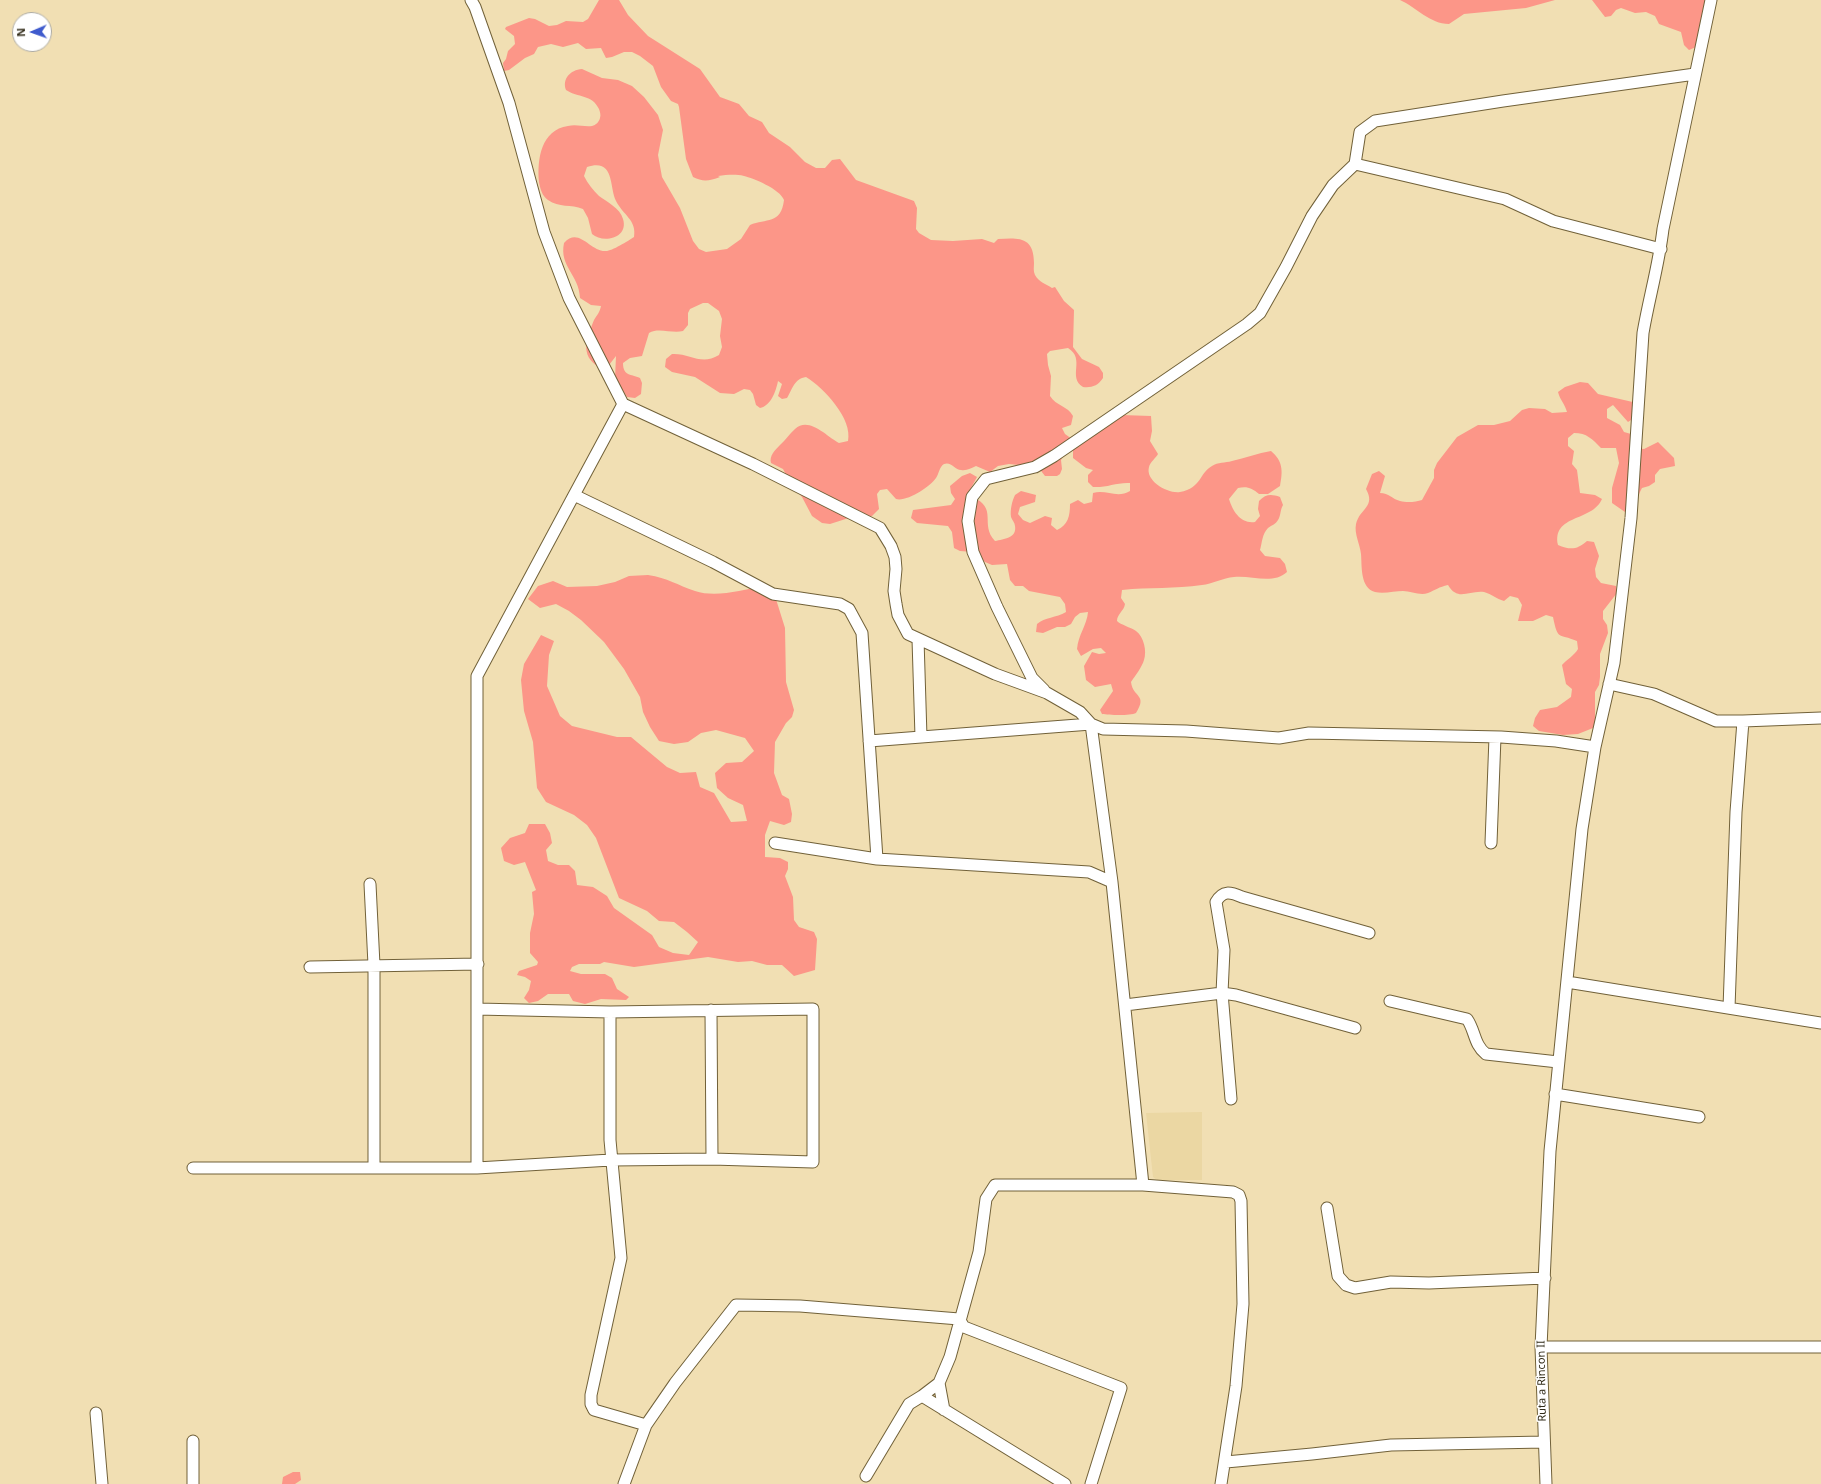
<!DOCTYPE html>
<style>
body{margin:0}
#map{position:relative;width:1821px;height:1484px;overflow:hidden;background:#f1dfb3;font-family:"Noto Sans",sans-serif}
canvas{display:block}
.north{position:absolute;left:12px;top:12px;width:40px;height:40px;box-sizing:border-box;background:#fff;border:1px solid #adaba3;border-radius:50%;rotate:268deg;font-size:11px;font-weight:700;line-height:16px;text-align:center;color:#322c1a}
.north::after{content:'';display:block;margin:auto;width:14px;height:18px;background:#3f5bcd;clip-path:polygon(50% 0,100% 100%,50% 72%,0 100%)}
</style>
<div id="map">
<canvas width="1821" height="1484"></canvas>
<div class="north">N</div>
</div>
<script>
const ctx = document.querySelector('canvas').getContext('2d');
ctx.lineJoin = 'round';
function fill(path, color) {
  ctx.fillStyle = color;
  ctx.fill(path, 'evenodd');
}
function stroke(path, color, width, dash) {
  ctx.strokeStyle = color;
  ctx.lineWidth = width;
  ctx.lineCap = dash ? 'butt' : 'round';
  ctx.setLineDash(dash || []);
  ctx.stroke(path);
}
function drawText(font, color, halo, rows, align = 'center') {
  ctx.font = font + ' "Noto Sans",sans-serif';
  ctx.lineWidth = 3;
  ctx.setLineDash([]);
  ctx.textBaseline = 'middle';
  ctx.strokeStyle = halo;
  ctx.fillStyle = color;
  for (const [text, x, y, turn = 0] of rows) {
    ctx.save();
    ctx.translate(x, y);
    ctx.rotate((+turn || 0) * Math.PI / 180);
    ctx.textAlign = isNaN(turn) ? turn : align;
    if (halo) ctx.strokeText(text, 0, 0);
    ctx.fillText(text, 0, 0);
    ctx.restore();
  }
}
const built = new Path2D(`
 M1202 1112V1180H1157L1153 1177 1146 1113Z`);
const green = new Path2D(`
 M599 0H619L628 15 648 36 700 69 720 97 739 104 749 116 762 122 769 133 790 147 805 162 816 168H825L832 160 840 159 856 180 914 201 917 208 916 229 919 233 931 240 953 241 982 239 994 243 998 239C1018 238 1034 236 1034 263 1034 267 1033 271 1035 275 1039 282 1046 284 1052 288L1055 287 1064 301 1074 310 1073 347 1082 359 1099 367 1103 373V378C1098 386 1091 388 1083 387 1067 377 1086 359 1068 348L1050 351 1047 354 1048 365 1051 376 1050 396C1056 406 1068 406 1073 416L1071 425 1062 428 1065 434 1072 439 1061 460 1062 469 1060 474 1057 476H1045L1038 467 1009 464 998 466 990 472 976 466C971 468 967 471 961 470 955 470 951 461 944 464 939 467 939 474 936 478 930 487 907 502 896 499L887 489 880 490 877 494 879 509 872 516H855L830 524 822 523 812 516 802 497 791 484 783 469 771 463C769 456 775 450 780 445 786 440 789 434 795 429 809 416 827 437 839 443L848 441C853 419 824 388 806 377 794 379 793 388 787 398L782 399 778 396 782 384 778 381C776 391 771 406 760 408L756 405 753 394 750 390 744 389 734 394 720 393 695 377 672 372 665 367 666 359 672 354C690 353 701 366 719 355L722 347 720 336 722 319 719 311 708 303H703L690 309 688 313V325L683 331C672 334 659 327 649 333L642 356 630 358 623 363C623 376 631 374 640 378L642 383 641 394 635 398 627 397 615 378 616 356 609 365 599 367C579 355 587 338 594 320 597 315 600 312 601 306L591 305 580 298C579 274 559 267 564 243 579 226 590 252 606 251 612 251 628 241 634 237 637 220 623 215 616 201 609 187 615 158 587 167L584 176C588 184 593 190 599 196 607 202 620 208 623 219 629 238 603 244 592 234L588 218 583 209C571 204 559 208 548 200 542 196 540 188 539 182 537 159 541 130 568 126 576 124 584 127 592 126 596 125 599 122 600 118 601 115 600 112 599 109 592 94 578 98 566 90 562 79 570 70 582 69L602 78 618 80 632 86 644 97 658 115 663 130 658 155 662 177 680 208 693 241 699 249 706 252 727 249 741 239 750 225C766 218 781 225 784 200 780 189 753 178 744 176 735 174 727 175 718 176L720 177C709 181 703 182 693 177L686 159 679 107 678 104 671 101 661 87 653 66 640 56 632 52H624L612 57 606 58 601 48 586 49 578 43 563 47 551 44 538 47 534 54 525 58 509 70 504 71 503 63 506 59 508 51 515 44 514 36 505 29 506 27 529 18 535 19 549 26 557 25 566 21 583 22 588 19Z
 M1400 0H1555L1526 8 1464 14 1449 24C1430 24 1416 7 1400 0Z
 M1592 0H1711L1700 25 1696 47 1689 50 1684 45 1681 32 1659 24 1655 16 1646 12 1635 13 1621 8 1616 10 1611 16 1605 17Z
 M1580 382 1588 383 1598 394 1637 403 1634 418 1628 422 1613 405 1607 409V418L1620 425 1624 432 1631 434 1637 448 1644 449 1658 442 1674 458 1675 466 1660 469 1655 475V482L1649 486 1642 488C1635 500 1640 507 1625 512L1612 503V488L1619 463 1616 448H1601C1592 439 1587 433 1574 433L1568 438V446L1574 451 1572 464 1577 470 1580 493 1595 495 1602 499C1592 522 1552 514 1558 545 1570 550 1577 550 1587 541L1594 542 1599 556 1595 569 1596 577 1601 583 1616 586 1617 593 1603 611V619L1607 625 1608 633 1600 654V677L1599 685 1595 692V721L1593 728 1578 734 1563 735 1539 731 1533 726 1535 718 1540 710 1557 707 1571 697 1572 689 1566 684 1562 665C1567 659 1574 656 1578 649L1577 641C1558 633 1558 641 1553 617L1546 615 1533 621H1518L1522 605 1518 598 1510 596 1504 601C1496 599 1492 594 1484 592 1469 590 1458 602 1448 585 1439 587 1435 590 1428 593 1420 596 1411 591 1403 591 1395 591 1384 594 1375 592 1360 588 1362 566 1361 554 1360 544 1354 534 1356 524 1360 508 1376 507 1366 489L1372 474 1379 471 1385 476 1380 493C1389 493 1392 499 1400 501 1407 503 1416 502 1422 500L1434 478V470L1437 463 1457 437 1478 425H1494L1510 421 1522 410 1529 408 1545 409 1552 413 1567 412C1565 404 1560 400 1558 392L1565 387Z
 M1121 415 1151 416 1152 431 1150 441 1158 454C1156 458 1150 462 1149 467 1145 481 1168 494 1180 492 1202 488 1199 473 1212 466 1218 462 1225 463 1232 461 1245 458 1258 453 1271 451 1283 461 1283 471 1280 486L1268 494H1259C1252 488 1247 486 1238 488L1229 499C1233 512 1241 524 1255 522L1260 516 1258 509 1259 501C1266 494 1271 494 1280 497L1283 505C1280 510 1281 515 1278 520 1276 524 1272 525 1268 528 1262 534 1262 543 1260 550L1265 556 1280 558 1285 564 1287 572C1273 585 1251 575 1234 577 1223 578 1212 584 1202 585 1175 589 1149 587 1122 590L1121 598 1125 604C1124 611 1117 614 1117 621 1121 625 1130 627 1136 631 1144 637 1147 651 1144 660 1142 667 1135 676 1131 682 1133 698 1148 694 1136 713 1130 716 1109 715 1102 714L1100 710 1113 691 1111 684 1095 687 1086 680 1084 666 1092 652 1099 654 1106 653 1101 648 1093 649 1081 656 1077 649C1078 635 1087 625 1088 612L1080 613 1075 617 1071 624 1065 627H1057L1043 633 1036 632 1037 624C1045 617 1056 618 1066 612L1065 604 1060 597 1029 591 1023 586H1015L1010 580 1007 564 992 565 985 562 973 552 960 551 954 548 952 532 948 526 917 523 911 518 913 510 951 505 955 499 951 493 950 486 962 476 970 473 977 477 970 490 972 497C999 508 979 524 995 541 1004 539 1017 538 1015 526 1015 523 1012 520 1011 517 1010 510 1012 501 1015 495L1021 491 1036 495 1035 502 1020 507 1018 514 1023 520 1030 523 1045 516 1052 518 1051 525 1057 530C1068 525 1070 516 1070 504L1078 500 1084 504 1092 502 1093 493C1106 489 1117 499 1130 491V483C1117 482 1106 488 1093 487L1088 482V475L1093 470 1086 468 1073 458V445Z
 M648 575C668 578 677 585 695 591 716 598 742 590 763 586L775 596 785 628 786 682 794 710 792 717 786 723 775 742 774 773 782 795 789 799 792 814 791 822 784 825 770 821 765 835V857L780 858 788 862V869L785 876 793 897 794 920 799 927 814 932 817 939 815 970 794 976 782 965H767L752 961 738 962 708 957 634 967 604 962 600 964H579L572 967 570 971 581 974H605L612 978 617 989 629 997 626 1000 601 999 585 1004 573 1001 569 994H548L538 1001 529 1003 524 998 529 990 531 981 525 977 517 975 519 971 537 965 538 962 530 953V933L534 914 532 892 536 890 525 862 514 865 504 861 501 848 510 838 525 833 529 824H545L550 833 552 843 546 850 548 861 558 865H569L575 871 577 885 593 887 607 896 614 908 652 935 659 947 673 953 689 955 698 942 687 932 674 922 659 921 647 911 619 898 596 838 587 825 574 815 546 802 537 788 533 742 524 711 521 680 524 664 541 635 554 641 549 655 547 686 560 716 572 726 617 737H631L667 767 680 773 696 772 700 787 714 793 731 822 747 821 743 805 728 798 717 788 715 773 726 763 742 762 754 751 745 738 716 730 701 733 688 742 674 744 659 741 650 727 643 712 640 697 624 669 604 642 581 620 569 611 556 604 540 608 528 599 538 586 553 581 567 587 597 586 615 582 629 576Z
 M293 1472H300L301 1480 295 1484H282L283 1477Z`);
const minor = new Path2D(`
 M471 0 475 7 509 103 544 232 569 298 623 404 753 464 880 528 891 546 895 557 896 569 894 591 896 604 898 615 908 634 995 674 1047 693 1080 712 1091 724 1112 882 1143 1185 1233 1192 1239 1195 1241 1201 1243 1304 1236 1386 1221 1484
 M1355 164 1505 199 1553 221 1661 249
 M574 495 623 404
 M918 639 921 737
 M1609 684 1654 694 1716 721H1743L1821 718
 M1044 690 1032 678 997 607 973 552 968 521 972 497 986 479 1035 467 1054 456 1247 324 1260 313 1286 267 1312 216 1333 185 1355 164 1360 132 1375 121 1503 101 1695 74
 M869 741 1091 724 1103 729 1186 731 1279 738 1309 733 1501 737 1556 741 1595 747
 M775 843 877 859 1089 872 1112 882
 M1491 843 1495 737
 M370 884 374 965V1168
 M310 967 478 964
 M1567 982 1821 1023
 M1390 1001 1467 1019C1475 1030 1474 1045 1486 1054L1558 1062
 M1125 1005 1222 993 1236 995 1355 1028
 M1729 1008 1736 812 1743 721
 M477 1009 610 1012 813 1009V1162L712 1159 711 1010
 M610 1012V1140L621 1258 591 1395V1404L594 1410 646 1425
 M1555 1094 1699 1117
 M1231 1099 1222 993 1224 950 1216 902C1223 890 1230 892 1242 897L1369 933
 M193 1168H477L611 1160 712 1159
 M477 1168V676L574 495 713 562 773 594 840 604 849 609 862 633 877 859
 M1327 1208 1338 1276 1346 1285 1355 1288 1391 1282 1429 1283 1545 1278
 M1541 1347H1821
 M939 1383 944 1410
 M96 1413 102 1484
 M1226 1462 1312 1454 1391 1445 1544 1442
 M866 1476 909 1404 922 1396
 M193 1484V1441
 M624 1484 646 1425 675 1383 736 1305 800 1306 959 1319 964 1327 1121 1388 1091 1484
 M1065 1484 922 1396 939 1383 950 1357 979 1252 986 1199 995 1185H1143
 M1546 1484 1541 1347 1550 1151 1582 829 1595 747 1614 663 1631 518 1643 333C1649 298 1659 264 1663 229L1711 0`);
const streetNames = [
 ["Ruta a Rincon II",1542,1381,-91]
];
fill(built, '#ebd7a3');
fill(green, '#fc9688');
stroke(minor, '#716139', 13);
stroke(minor, '#fff', 11);
drawText('11px', '#322c1a', '#fff', streetNames);
</script>
